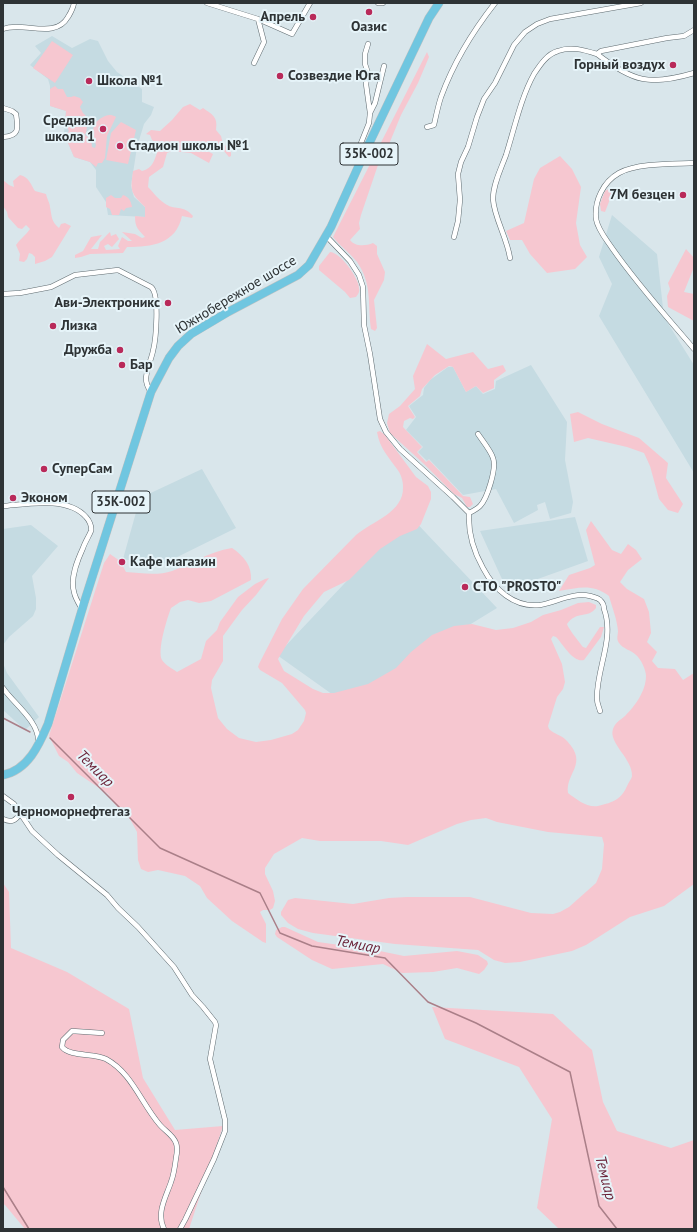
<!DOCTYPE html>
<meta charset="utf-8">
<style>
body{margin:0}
#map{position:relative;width:697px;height:1232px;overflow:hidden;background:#d9e6eb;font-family:"PT Sans",sans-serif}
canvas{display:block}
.frame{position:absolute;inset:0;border:4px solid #2e3335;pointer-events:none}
</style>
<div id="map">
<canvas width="697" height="1232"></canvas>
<div class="frame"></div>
</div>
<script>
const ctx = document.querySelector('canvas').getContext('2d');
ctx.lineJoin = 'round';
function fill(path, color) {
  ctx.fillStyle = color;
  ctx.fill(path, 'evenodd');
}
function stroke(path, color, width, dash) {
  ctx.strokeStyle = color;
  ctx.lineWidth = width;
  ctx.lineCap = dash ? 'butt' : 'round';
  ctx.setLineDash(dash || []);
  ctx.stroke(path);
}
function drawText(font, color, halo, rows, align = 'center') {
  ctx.font = font + ' "PT Sans",sans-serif';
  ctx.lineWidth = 4;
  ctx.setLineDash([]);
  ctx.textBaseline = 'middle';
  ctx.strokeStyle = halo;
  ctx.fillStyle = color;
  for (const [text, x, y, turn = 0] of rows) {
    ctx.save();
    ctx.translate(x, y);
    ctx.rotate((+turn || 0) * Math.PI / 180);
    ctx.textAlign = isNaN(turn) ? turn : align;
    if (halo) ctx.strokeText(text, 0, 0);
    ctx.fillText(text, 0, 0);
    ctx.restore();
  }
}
const built = new Path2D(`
 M52 36 72 48 90 39 98 41 108 61 117 72 142 89V102L154 107 151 115 144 124 137 147 131 186 134 197 145 207V217L108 215 106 202 96 187V170L90 162 74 157 64 133 66 111 50 106V86L48 79 30 65 41 53 35 46Z
 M612 215 657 254 664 317 694 365V473L599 316 612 284 599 257Z
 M531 365 567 422 565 460 573 502 571 513 550 519 545 502 537 505 538 510 514 523 496 489 463 495 429 459 427 461 418 452 423 447 406 430 416 417 409 406 423 395 424 388 430 380 448 367H453L466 392 476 386 483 394 495 389 496 381Z
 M202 469 236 528 159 566 123 559 140 498Z
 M409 515 497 608 343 702 277 655Z
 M575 517 588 561 507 590 480 531Z
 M31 525 58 546 32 576 36 598V609L33 616 9 637 3 645V529Z
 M3 663 7 673 39 717 25 730 3 710Z`);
const green = new Path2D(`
 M52 41 73 55 55 83 33 68Z
 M427 52 429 57 418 83 401 115 385 154 379 162 361 215 359 223 360 229 350 240C355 247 366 246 373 243L377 246V254L385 272 384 280 374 300 377 328 375 331 371 329C367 304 373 285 357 262 350 253 340 246 333 237Z
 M55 86 58 89H63L67 97H71L74 96 80 98 83 102 80 107 83 113 88 118C86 124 88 129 85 135L91 139 92 147 95 148 96 145 92 133 95 123C102 117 108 112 116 117L107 136 105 158 102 163H98L96 167 90 162 74 157 65 136 69 131 65 123 66 111 50 106V89Z
 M190 104 200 110 203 108C213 115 218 117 216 130L221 136 223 144C228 147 232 150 231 156L229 157 217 143 208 144 202 148 213 154 209 163 191 153 172 151 167 153 163 167 149 177 148 187C153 192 158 199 164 203 174 211 183 204 193 216L192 218 182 216C176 244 152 247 127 247L123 253 90 254 81 257 75 258V255L83 251 91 237 102 235 91 249H98L100 242C104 239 106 235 110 232L111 236 116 234 119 239 112 247 108 244 104 246 106 250 120 249 118 246 122 237 128 241H132L122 232 135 234 142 238 145 237C138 229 135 228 135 216L145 217V207C131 193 130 192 133 171L139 169 142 171C153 168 154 161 158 150L163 147 152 140 150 135 146 134 151 130 160 131 172 120 183 107Z
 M121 122 136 130 128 164 106 160 111 133Z
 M560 156 572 169 581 187 576 223 580 245 587 257 575 269 547 273 530 254 522 240H510L506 231 524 223 534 179 540 168Z
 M20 175C29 177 31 185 35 191L46 194C47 199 50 203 50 207 52 217 51 221 59 228L61 224 65 223 71 226 52 257 45 261 35 264V257L32 254 29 253 27 259 24 262 19 261 20 254 16 245C20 239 26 235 30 229L26 225 22 229 18 228 8 217 7 212 3 206V180L9 185 14 187 13 181Z
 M610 188 612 194 605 212 601 211 600 204 605 191Z
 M111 195 115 198H121L123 195C129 197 131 201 132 207L126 208 124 211 121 209 119 215H112L110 209 106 207V198Z
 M686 249 694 258V267L684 292 694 294V321L668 307 667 296 670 289 668 283Z
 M330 252C340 252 359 278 359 288 360 292 358 294 356 297L350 298 345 292 319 270V266Z
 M427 344 446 359 473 352 488 369 503 365 506 371 494 380V388L483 393 476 386 466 392 453 367 449 366 435 375 422 389 420 396 408 406 415 417 413 419 410 418 404 421 403 427 422 447 417 452 426 462 429 460 463 496 470 497 473 504 470 507H467L462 498 454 494 424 464 390 433 387 423 389 414 400 406 415 389 413 376Z
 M578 412 602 424 639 438 668 463 666 478 683 504 678 513 668 510 659 499 650 466 644 453 627 447 588 438 574 442 570 414Z
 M380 431 385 435 416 477 428 486 431 492V499L421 524 417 529 400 536 380 549 349 580 324 592 304 616 278 659 284 671 313 689 323 693H334L368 684 396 668 411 652 432 635 454 626 472 624 496 630 513 628 531 622 543 615 561 610 578 603 589 602 596 605V608C588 619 577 610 567 624 568 628 579 642 583 647L586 648 600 627H604L601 637 584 660C573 663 563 644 556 637L553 636 551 639 562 664 565 682 563 689 557 697 548 726 549 729C554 734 562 735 567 741 589 764 565 773 568 793 576 799 587 808 598 806 614 802 621 800 628 784 629 782 632 778 632 776 633 759 608 743 613 729 615 723 620 720 625 716 635 706 646 691 646 676 646 670 641 659 636 655 631 650 623 649 619 643 616 639 618 635 618 631 617 619 612 607 609 596 592 583 578 588 559 591L569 575 590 568 595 565 586 530 591 521 612 550 621 554 628 544 636 550 642 559 628 570 620 582 627 589 644 599 649 612 651 633 647 642 657 652 652 661 658 668 675 669 683 680 694 673V884L664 906 630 917 586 945 572 951 520 962 505 963 494 960 478 950 395 944 313 933 298 929 288 923 281 915V912L288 900 295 898 353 904 389 898 407 897H470L531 913 553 914 560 912 569 907 596 883 602 869 604 844 602 837 548 832 497 822 486 818 471 820 457 824 408 845 381 841H320L302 838 274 854 265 868V874L273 891 275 901 273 908 270 910H263L260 912 266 924V943L263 942 232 921 207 898 200 886 185 876 158 870 148 872 141 869 138 860 137 832 130 819 114 803 108 794 77 773 68 762 59 756 49 736 104 563 110 554 120 561 126 572C140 573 158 576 172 571 193 563 208 552 232 548 244 556 252 566 251 580L211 601 199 603 188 600 180 602 171 608C167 619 157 650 162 660 165 665 173 669 177 672L201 659 206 641 217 630 220 622 238 597 255 584 265 579 269 578 256 595 242 610 223 636V661L212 680 211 688 218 718 227 729 239 738 256 742 271 740 292 734 298 730 304 721 306 713 305 710 282 683 260 670 258 667 259 664 282 619 303 589 356 535C373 521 404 512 403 487 403 481 401 474 397 469 388 456 380 449 377 432Z
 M3 883 9 892 11 948 67 972 129 1009 143 1078 175 1130 223 1126 189 1229H25L5 1205 3 1204Z
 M282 927H285L318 942 375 950 404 956 457 951 478 955 487 961 488 964 484 970 479 974 457 968 433 972 402 973 383 964 332 969 312 960 277 937 275 934 276 930Z
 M432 1007 553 1014 592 1050 603 1102 617 1131 671 1148 694 1140V1229H559L537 1208 552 1119 519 1067 445 1039Z`);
const stream = new Path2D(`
 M3 718 30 732
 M50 738 160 848 260 893 280 933 312 946 385 958 428 1002 476 1023 570 1072 599 1206 617 1229
 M3 1187 29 1229`);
const minor = new Path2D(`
 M207 3 258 19 292 34 310 3
 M378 3H383
 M3 29C23 21 55 40 68 17 71 12 73 9 74 3
 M597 54C633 82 650 86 694 73
 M254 63 264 42 258 19
 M3 108 12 111 16 114C18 128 20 136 3 137
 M370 113 375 103 384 66
 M427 127 434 125C436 116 438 106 441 97 453 64 473 31 495 3
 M365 152 359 148 369 123 370 113 366 84 368 73 365 64V54L368 44
 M694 163C674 164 637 163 619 173 603 182 594 201 596 219 598 230 606 239 612 248 637 284 666 316 694 349
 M454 237 458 221 460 200 458 174 461 162 468 147 477 117 484 99 495 83 514 45 525 32 537 24 550 19 641 3
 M329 239 350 261 359 275 363 287 364 325 370 354 380 419 386 432 400 449 453 497 469 513C468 532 474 552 483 568 494 589 514 608 540 605 557 602 573 592 590 596 594 597 599 598 601 601 603 603 604 607 604 609 615 639 596 669 597 699 597 703 599 707 600 711
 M510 258C507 238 494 217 493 199 493 184 501 169 506 155 514 130 521 97 534 74 540 65 547 54 558 51 571 46 584 50 597 54L601 51 667 38 684 36 694 30
 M3 294 20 293 51 287 75 275 118 270 151 287C160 294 156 339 153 351 151 360 147 368 146 378 146 383 148 388 151 392
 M3 506C27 504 68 496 86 517 89 520 92 526 91 531 89 536 85 542 83 548 77 561 70 578 74 592 75 598 79 604 82 609
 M469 513C473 511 477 509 480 506 487 499 497 468 493 458 491 451 482 440 478 434
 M3 688C13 703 40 722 38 742
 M3 796 14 804 32 831 58 855 107 895 118 908 138 927 174 967 192 995 203 1007 215 1022 216 1025 210 1059 225 1120V1131L214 1159 185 1220 180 1229
 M3 819C12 823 15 821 21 813
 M102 1033 72 1031 63 1040 62 1047C70 1057 94 1053 106 1059 132 1073 141 1103 160 1125 165 1131 173 1135 176 1143 178 1148 177 1153 176 1158 175 1166 174 1174 171 1182 166 1197 156 1213 164 1229`);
const trunk = new Path2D(`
 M3 775C28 770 39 745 48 724L84 603 151 392 169 358 178 346 191 334 228 312 298 275 309 265 331 227 365 152 429 18 439 3`);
const markers = [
 [369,12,4,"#b92a5a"],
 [313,17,4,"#b92a5a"],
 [673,65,4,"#b92a5a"],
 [280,76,4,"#b92a5a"],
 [89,81,4,"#b92a5a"],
 [103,129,4,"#b92a5a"],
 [120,146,4,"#b92a5a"],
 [683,195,4,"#b92a5a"],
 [168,303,4,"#b92a5a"],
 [53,326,4,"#b92a5a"],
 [120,350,4,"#b92a5a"],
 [122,365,4,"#b92a5a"],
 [44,469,4,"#b92a5a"],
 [13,498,4,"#b92a5a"],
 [122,562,4,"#b92a5a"],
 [465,587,4,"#b92a5a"],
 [71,797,4,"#b92a5a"]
];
const shields = [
 [369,154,58],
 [121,502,58]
];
const shieldNames = [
 ["35К-002",369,154],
 ["35К-002",121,502]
];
const poiNames = [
 ["Апрель",305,17,"right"],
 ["Оазис",369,27,"center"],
 ["Горный воздух",665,65,"right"],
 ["Созвездие Юга",288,76],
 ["Школа №1",97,81],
 ["Средняя",95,121,"right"],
 ["школа 1",95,137,"right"],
 ["Стадион школы №1",128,146],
 ["7М безцен",675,195,"right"],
 ["Ави-Электроникс",160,303,"right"],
 ["Лизка",61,326],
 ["Дружба",112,350,"right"],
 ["Бар",130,365],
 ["СуперСам",52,469],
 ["Эконом",21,498],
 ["Кафе магазин",130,562],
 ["СТО \"PROSTO\"",473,587],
 ["Черноморнефтегаз",71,812,"center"]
];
const streetNames = [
 ["Южнобережное шоссе",236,295,-31]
];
const waterNames = [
 ["Темиар",95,769,45],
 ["Темиар",358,945,11],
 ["Темиар",605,1178,76]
];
fill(built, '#c5dbe2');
fill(green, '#f6c7d0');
stroke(stream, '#aa7f88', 1.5);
stroke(minor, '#5f6b70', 5.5);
stroke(trunk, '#c0c2c2', 9);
stroke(minor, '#fff', 4.5);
stroke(trunk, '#70c6e0', 8);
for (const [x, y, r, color] of markers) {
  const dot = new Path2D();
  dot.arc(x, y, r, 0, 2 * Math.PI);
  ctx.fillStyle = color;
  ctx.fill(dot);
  stroke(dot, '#e6f4f9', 1.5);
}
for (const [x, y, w] of shields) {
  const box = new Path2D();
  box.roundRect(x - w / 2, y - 11, w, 22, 3);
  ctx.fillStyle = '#e6f4f9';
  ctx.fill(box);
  stroke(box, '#2e3335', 1);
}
drawText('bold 13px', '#2e3335', null, shieldNames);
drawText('bold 14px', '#2e3335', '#e6f4f9', poiNames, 'left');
drawText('14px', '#2e3335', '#e6f4f9', streetNames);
drawText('italic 15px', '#681e34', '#e6f4f9', waterNames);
</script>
